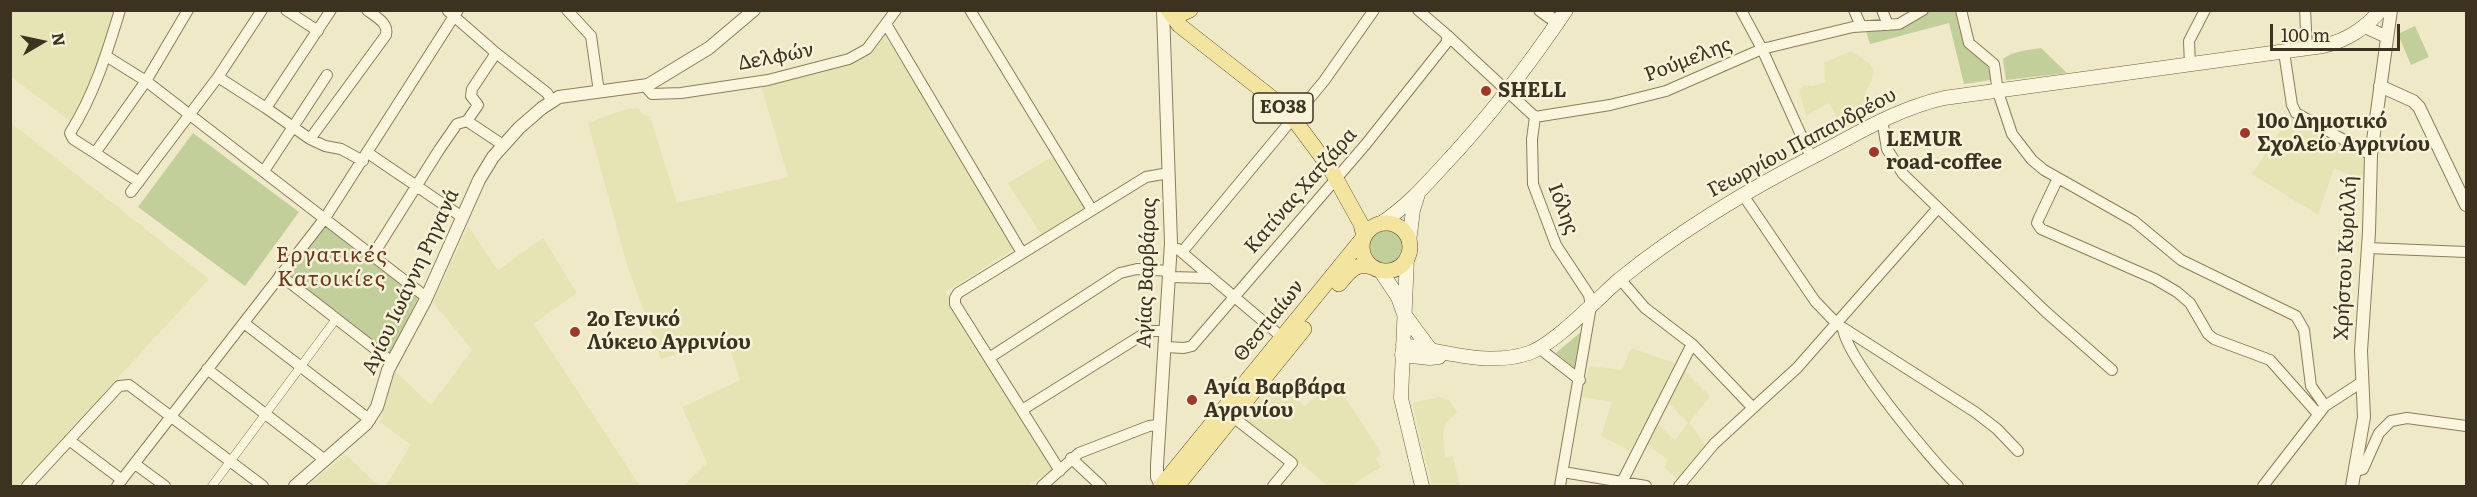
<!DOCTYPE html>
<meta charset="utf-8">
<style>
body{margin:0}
#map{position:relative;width:2477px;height:497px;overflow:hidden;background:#f0e9c8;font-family:Literata,serif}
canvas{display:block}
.frame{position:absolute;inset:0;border:12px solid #3d3220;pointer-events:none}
.north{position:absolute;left:12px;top:12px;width:60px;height:60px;-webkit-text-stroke:4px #f7f2d8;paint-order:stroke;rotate:81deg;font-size:16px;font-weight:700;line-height:24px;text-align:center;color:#3d3220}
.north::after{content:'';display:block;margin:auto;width:21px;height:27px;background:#3d3220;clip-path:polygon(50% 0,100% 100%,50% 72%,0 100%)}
.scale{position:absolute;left:2270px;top:24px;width:130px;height:27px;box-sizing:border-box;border:3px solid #3d3220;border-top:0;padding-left:8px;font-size:18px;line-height:21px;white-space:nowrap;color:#3d3220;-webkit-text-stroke:4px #f7f2d8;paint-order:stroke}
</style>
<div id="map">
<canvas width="2477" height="497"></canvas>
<div class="frame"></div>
<div class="north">N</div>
<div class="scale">100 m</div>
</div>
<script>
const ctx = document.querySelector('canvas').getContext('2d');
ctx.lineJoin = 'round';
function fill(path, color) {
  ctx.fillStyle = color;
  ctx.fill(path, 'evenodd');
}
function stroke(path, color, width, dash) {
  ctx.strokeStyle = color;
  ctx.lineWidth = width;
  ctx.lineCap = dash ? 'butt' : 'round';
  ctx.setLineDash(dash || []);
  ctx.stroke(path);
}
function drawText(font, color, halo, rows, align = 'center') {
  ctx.font = font + ' Literata,serif';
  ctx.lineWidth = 5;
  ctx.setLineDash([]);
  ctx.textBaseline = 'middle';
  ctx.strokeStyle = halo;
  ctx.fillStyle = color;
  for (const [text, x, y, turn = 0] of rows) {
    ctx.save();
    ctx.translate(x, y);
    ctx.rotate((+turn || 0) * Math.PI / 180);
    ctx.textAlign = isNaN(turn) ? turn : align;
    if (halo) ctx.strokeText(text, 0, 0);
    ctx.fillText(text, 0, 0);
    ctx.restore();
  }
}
const farmland = new Path2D(`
 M11 11H115L103 54 74 124 11 77Z
 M884 35 940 123 1014 249 945 292 1056 467 1028 486H683L707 463 682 407 740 380 727 340 661 359 627 265 588 123 623 110 638 108 644 115 650 116 677 203 788 177 761 86 843 66 861 58Z
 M1851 51 1869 63 1873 70 1872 81 1865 92 1870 103 1869 113 1826 139H1819L1815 134 1839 121 1829 103 1806 116 1799 90 1805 85 1813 86 1825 82 1824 63Z
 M2290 116 2368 159 2367 178 2353 176 2334 168 2318 215 2252 174Z
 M10 122 209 279 18 486H10Z
 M1055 155 1088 206 1041 235 1008 183Z
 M468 226 498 270 543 238 577 293 533 324 640 486H385L411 445 380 422 395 371 431 405 472 350 433 302Z
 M1631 348 1677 364 1630 451 1601 436 1612 402 1582 397 1589 366 1622 370Z
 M1685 371 1710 396 1689 423 1706 445 1679 480 1664 467 1668 460 1646 444 1657 424 1675 440 1688 423 1668 402 1679 374Z
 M1274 378 1305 406 1334 380 1381 453 1376 458 1381 467 1350 486H1328L1243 417Z
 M1440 397 1449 400 1457 412 1446 423 1443 433 1445 457 1453 456 1460 486H1432L1412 403Z
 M345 454 379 486H307L345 455Z`);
const green = new Path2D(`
 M1930 11H1959L1966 45 1989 63 1991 80 1964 84 1949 23 1870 44 1866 31 1893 29 1919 19Z
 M2415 26 2429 57 2411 65 2398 34Z
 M2041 48 2067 73 2006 80 2003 59C2013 51 2028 50 2041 48Z
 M193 133 299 212 245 286 138 207Z
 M324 224 418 298 390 354 286 274Z
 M1366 247a20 20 0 1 1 40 0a20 20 0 1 1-40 0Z
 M1582 331 1576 368H1574L1556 353Z`);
const pedestrian = new Path2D(`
 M212 486 336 319`);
const minor = new Path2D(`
 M120 10C107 53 94 95 70 133L73 139 95 153 146 81 188 10
 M286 10 318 31
 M567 10 591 36 599 92
 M970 10 1092 210
 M1418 10 1447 35 1535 117
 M1741 10 1762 49 1811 157
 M1854 10 1861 26
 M1882 10 1888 25
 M1961 10 1969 43 1994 64 1998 92 2012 134 2032 160 2044 170 2134 221 2181 260 2296 316 2304 330 2311 386 2325 406
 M2305 10 2307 49
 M448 11 496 53 547 93 552 101
 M886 24 1022 253
 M2284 52 2292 105 2296 113 2371 155
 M106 56 146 81 426 297
 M2190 65 2189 41 2205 10
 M218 77 266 108 331 10
 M645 86 652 94 681 93 768 80 849 59 867 49 896 10
 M266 108 293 127 327 75
 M1535 117 1610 105 1666 91 1762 49 1853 27 1899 24 1923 10
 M1535 117 1532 139 1533 184 1556 245 1589 295 1591 306 1560 486
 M1882 119 1887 149 1903 174 2046 312 2112 370
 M467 121 503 145
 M310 139 325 146 341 149 363 161
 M95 153 139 182
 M368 153 462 217
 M264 171 293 127 310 139 386 35C389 23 376 17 367 10
 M2058 178 2039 218 2037 223 2041 229 2155 279 2177 292 2190 303 2208 334 2214 339 2270 360 2318 414
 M131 192 218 77 262 10
 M1743 195 1815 301 1837 324 1975 412 1997 429 2018 451
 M2368 248 2466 252
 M1178 249 1212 278
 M1182 252 1324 81 1374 10
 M373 255 439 150 457 124 467 121 478 105 471 96 472 89 496 53
 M280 275 392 362
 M1169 277 1212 278 1283 338
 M1620 279 1645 308 1692 344 1753 408 1714 444 1679 486
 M244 323 370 420
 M1843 328C1846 358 1933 463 1958 486
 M1165 347 1184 348 1192 346 1366 144 1447 42V35
 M1539 348 1580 380
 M989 358 1120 273 1137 269 1170 271
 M207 369 325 460
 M1753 408 1797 368 1937 209
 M1022 410 1142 335 1153 331H1166
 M1233 417 1292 463 1273 486
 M69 440 122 480
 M1071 458 1101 486
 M135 464 165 486
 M1060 471 955 304V298L958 293 1146 177 1169 173
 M1563 472 1646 486
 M2354 472 2363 469 2379 433 2391 421 2407 418 2466 426
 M1622 482 1692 344
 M27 486 119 386 129 385 263 486
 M117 486 325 218 458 10
 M1042 486 1079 453 1149 426 1159 425
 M2263 486 2325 406 2362 382`);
const tertiary = new Path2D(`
 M1540 10 1558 23
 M2365 27 2387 37
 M2380 86 2413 101 2419 107 2466 205
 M295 486 366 424 377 407 388 370 425 301 479 180 493 157 519 128 542 108 559 97 648 85 709 48 754 10
 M1161 486 1157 477V465L1171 243 1163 10
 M2352 486 2364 417 2361 351 2369 232 2371 155 2391 10`);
const secondary = new Path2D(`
 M1380 224C1405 208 1424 187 1444 165 1489 117 1529 65 1566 10
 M1409 242 1413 210 1418 194
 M1407 257 1401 398 1422 486
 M1380 270 1398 297 1404 314 1430 349
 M1403 345C1445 351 1487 367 1529 353 1555 344 1598 298 1620 279 1682 229 1749 189 1820 153 1862 131 1897 109 1944 98L2323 46C2348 40 2364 29 2381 10
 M1402 355 1430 358 1439 357`);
const primary = new Path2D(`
 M1168 10 1181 14 1190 10
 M1169 11 1179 25 1277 102 1292 117 1330 168 1361 224 1364 236
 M1362 247a24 24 0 1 1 48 0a24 24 0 1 1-48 0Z
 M1339 284C1349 272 1355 262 1372 267
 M1161 486 1363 238
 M1177 486 1304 329`);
const markers = [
 [1486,91,6,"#9d392a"],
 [2245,133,6,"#9d392a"],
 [1874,152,6,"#9d392a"],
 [575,332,6,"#9d392a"],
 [1192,400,6,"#9d392a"]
];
const shields = [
 [1283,108,60]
];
const shieldNames = [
 ["ΕΟ38",1283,108]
];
const streetNames = [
 ["Δελφών",776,57,-11],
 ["Ρούμελης",1688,60,-21],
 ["Γεωργίου Παπανδρέου",1802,143,-28],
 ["Κατίνας Χατζάρα",1301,191,-49],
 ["Ιόλης",1563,209,69],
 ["Χρήστου Κυριλλή",2346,258,-87],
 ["Αγίας Βαρβάρας",1147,273,-88],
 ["Αγίου Ιωάννη Ρηγανά",411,282,-65],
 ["Θεστιαίων",1269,321,-51]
];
const poiNames = [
 ["SHELL",1498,91],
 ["10ο Δημοτικό",2257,122],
 ["Σχολείο Αγρινίου",2257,145],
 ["LEMUR",1886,140],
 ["road-coffee",1886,163],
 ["2ο Γενικό",587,320],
 ["Λύκειο Αγρινίου",587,343],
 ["Αγία Βαρβάρα",1204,388],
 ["Αγρινίου",1204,411]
];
const neighbourhoodNames = [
 ["Εργατικές",332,256],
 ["Κατοικίες",332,280]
];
fill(farmland, '#e6e4b5');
fill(green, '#c2cf9b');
stroke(pedestrian, '#8c7c5c', 9);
stroke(minor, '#8c7c5c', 12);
stroke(tertiary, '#8c7c5c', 14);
stroke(secondary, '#6e5d3f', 15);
stroke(primary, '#5a4930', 16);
stroke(pedestrian, '#faf5dc', 8);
stroke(minor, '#faf5dc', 10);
stroke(tertiary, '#faf5dc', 12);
stroke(secondary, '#faf5dc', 14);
stroke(primary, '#f3e4a0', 15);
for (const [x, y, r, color] of markers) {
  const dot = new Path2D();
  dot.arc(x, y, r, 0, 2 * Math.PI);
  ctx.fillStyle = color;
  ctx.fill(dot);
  stroke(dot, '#f7f2d8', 2);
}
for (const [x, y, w] of shields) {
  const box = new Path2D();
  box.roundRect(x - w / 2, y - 15, w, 30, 4.5);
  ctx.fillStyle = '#f7f2d8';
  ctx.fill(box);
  stroke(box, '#3d3220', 1.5);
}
drawText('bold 18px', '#3d3220', null, shieldNames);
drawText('20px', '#3d3220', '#f7f2d8', streetNames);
drawText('bold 20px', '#3d3220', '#f7f2d8', poiNames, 'left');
ctx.letterSpacing = '1.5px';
drawText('21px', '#6a381e', '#f7f2d8', neighbourhoodNames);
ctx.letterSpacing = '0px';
</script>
